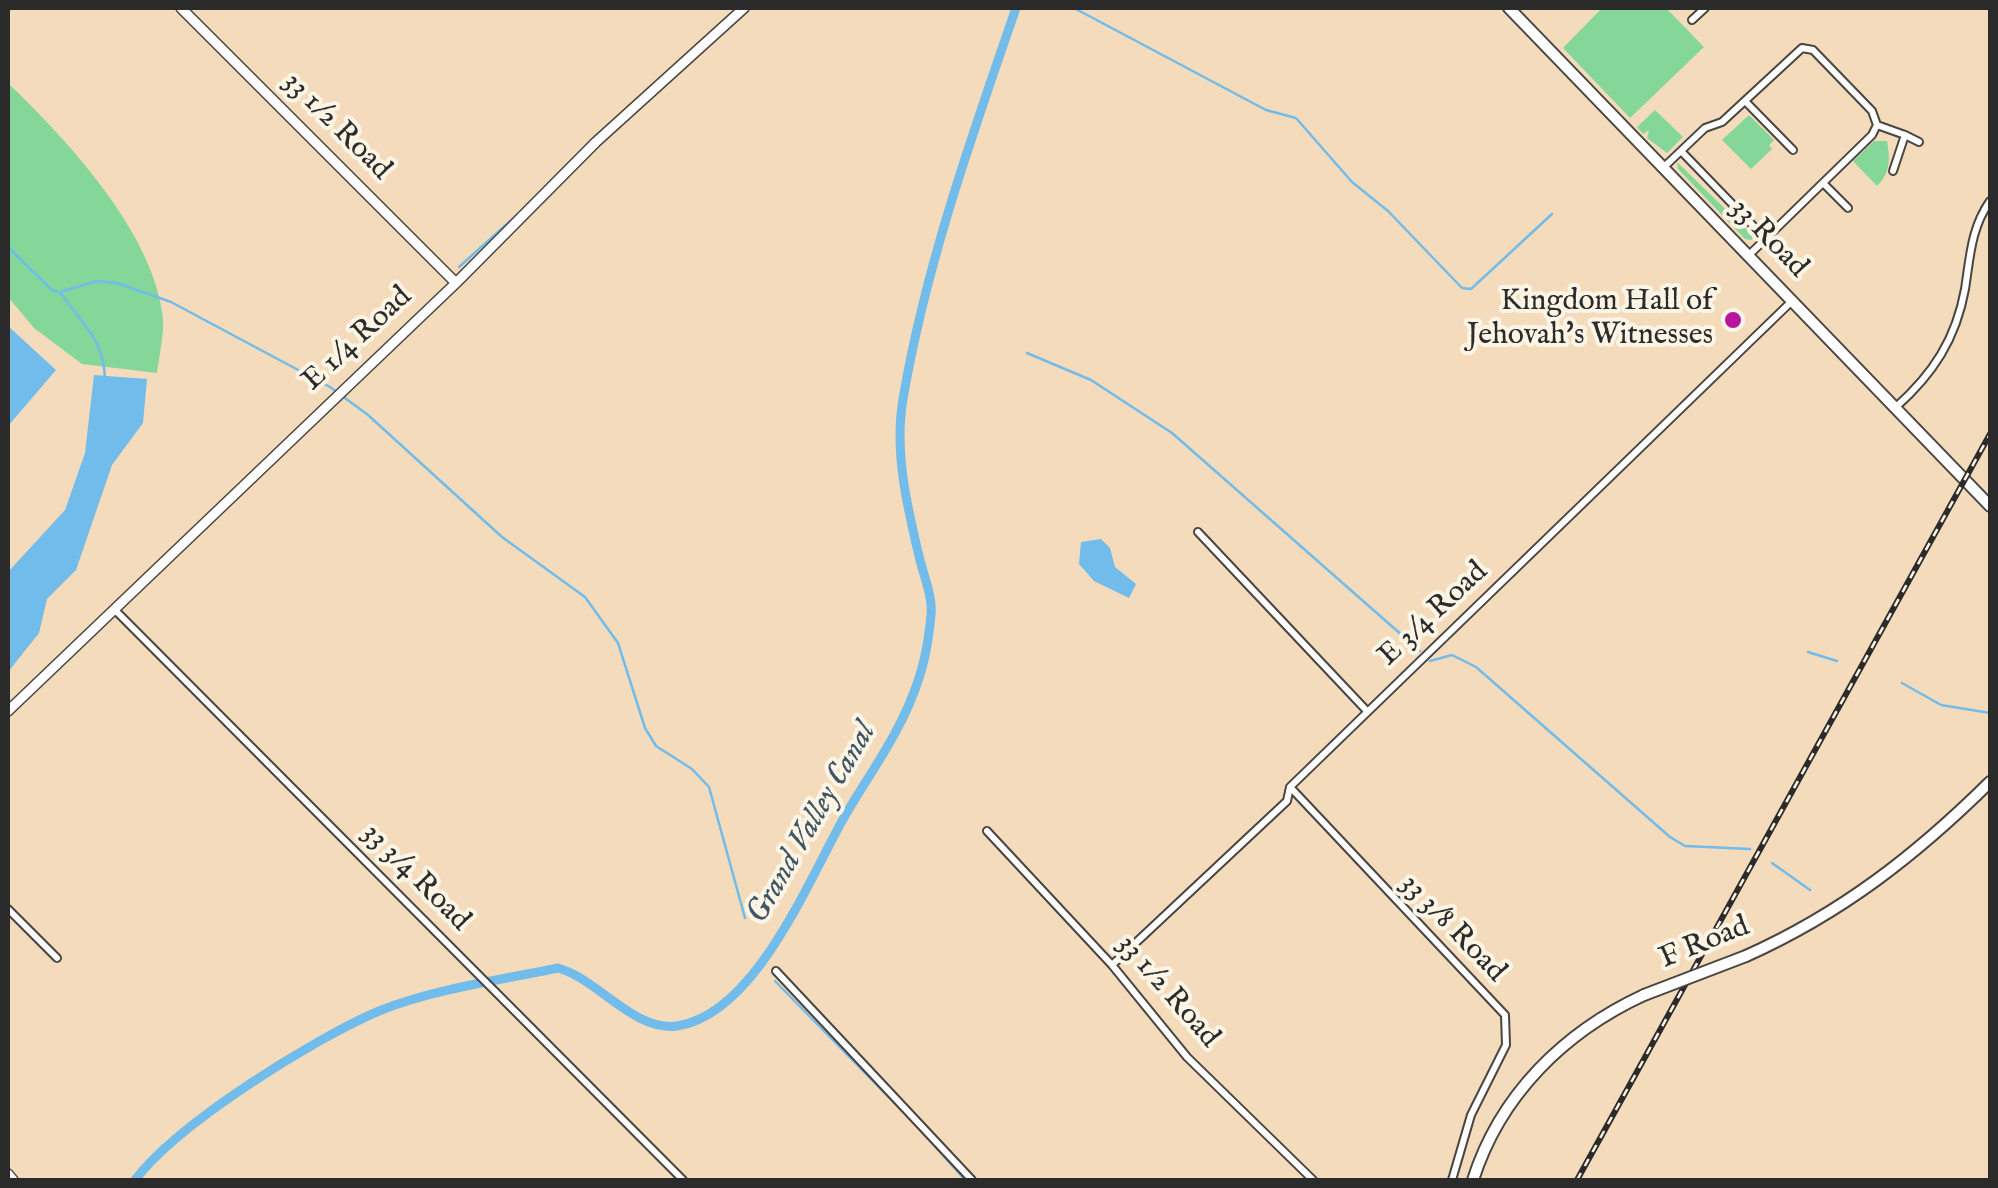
<!DOCTYPE html>
<style>
body{margin:0}
#map{position:relative;width:1998px;height:1188px;overflow:hidden;background:#f3dbbb;font-family:"IM FELL English",serif}
canvas{display:block}
.frame{position:absolute;inset:0;border:10px solid #2b2b2b;pointer-events:none}
</style>
<div id="map">
<canvas width="1998" height="1188"></canvas>
<div class="frame"></div>
</div>
<script>
const ctx = document.querySelector('canvas').getContext('2d');
ctx.lineJoin = 'round';
function fill(path, color) {
  ctx.fillStyle = color;
  ctx.fill(path, 'evenodd');
}
function stroke(path, color, width, dash) {
  ctx.strokeStyle = color;
  ctx.lineWidth = width;
  ctx.lineCap = dash ? 'butt' : 'round';
  ctx.setLineDash(dash || []);
  ctx.stroke(path);
}
function drawText(font, color, halo, rows, align = 'center') {
  ctx.font = font + ' "IM FELL English",serif';
  ctx.lineWidth = 8;
  ctx.setLineDash([]);
  ctx.textBaseline = 'middle';
  ctx.strokeStyle = halo;
  ctx.fillStyle = color;
  for (const [text, x, y, turn = 0] of rows) {
    ctx.save();
    ctx.translate(x, y);
    ctx.rotate((+turn || 0) * Math.PI / 180);
    ctx.textAlign = isNaN(turn) ? turn : align;
    if (halo) ctx.strokeText(text, 0, 0);
    ctx.fillText(text, 0, 0);
    ctx.restore();
  }
}
const green = new Path2D(`
 M1602 8H1666L1704 47 1630 118 1563 48Z
 M8 83C67 140 155 234 163 319 164 336 159 356 157 373L82 364 34 328 8 297Z
 M1655 110 1683 137 1667 153 1647 138 1649 130 1643 134 1637 127Z
 M1749 115 1774 140 1769 145 1772 149 1751 169 1722 140Z
 M1874 141H1887C1890 157 1891 173 1877 186L1853 161Z
 M1677 162 1753 236 1752 240 1745 239 1678 169Z`);
const water = new Path2D(`
 M8 326 56 370 8 426Z
 M94 375 147 379 143 423 112 465 76 570 47 599 39 633 8 672V572L65 510 85 453Z
 M1101 539 1110 548 1115 567 1136 584 1129 598 1094 581 1079 564 1081 542Z`);
const stream = new Path2D(`
 M1074 8 1266 110 1296 118 1352 182 1388 211 1462 288 1471 289 1552 214
 M8 247 53 291 60 292C81 323 104 338 105 379
 M459 267 517 215
 M60 292 97 281 117 283 171 302 330 387 368 415 502 537 585 597 618 643 645 728 656 746 692 769 709 787 745 918
 M1027 353 1091 380 1172 433 1420 651
 M1808 652 1837 661
 M1430 661 1452 655 1476 667 1670 837 1685 846 1750 849
 M1902 683 1941 705 1990 713
 M1772 863 1810 890
 M775 981 914 1123
 M923 1133 965 1180`);
const canal = new Path2D(`
 M135 1180C177 1124 313 1039 379 1011 434 989 500 980 558 968 598 979 634 1032 677 1026 757 1014 810 876 846 814 872 770 902 730 918 681 925 661 929 636 931 615 933 597 923 574 919 556 907 506 894 451 903 399 926 264 972 136 1016 8`);
const minor = new Path2D(`
 M1692 20 1705 8
 M1745 101 1793 150
 M1877 125 1905 135 1893 171
 M1905 135 1919 142
 M1681 151 1766 239
 M1664 167 1705 128 1722 122 1802 48 1813 50 1872 111 1877 125 1872 135 1749 255
 M1823 183 1848 208
 M1896 407C1933 374 1956 339 1965 289 1970 257 1971 228 1990 201
 M1198 532 1366 710
 M114 609 683 1180
 M1291 788 1505 1015 1506 1045 1471 1115 1452 1180
 M987 831 1112 965 1187 1057 1313 1180
 M8 909 57 958
 M1112 965 1287 801 1290 787 1792 301
 M776 971 972 1180`);
const tertiary = new Path2D(`
 M181 8 456 283
 M8 711 456 283 596 142 744 8
 M8 1174 13 1180`);
const secondary = new Path2D(`
 M1509 8 1990 506`);
const primary = new Path2D(`
 M1746 956C1842 913 1916 855 1990 782
 M1473 1180C1500 1095 1564 1032 1644 995`);
const rail = new Path2D(`
 M1577 1180 1990 434`);
const primaryBridge = new Path2D(`
 M1644 995 1746 956`);
const markers = [
 [1733,320,10,"#b5179e"]
];
const streetNames = [
 ["33 1/2 Road",336,127,45],
 ["33 Road",1768,239,46],
 ["E 1/4 Road",358,340,-43],
 ["E 3/4 Road",1434,615,-43],
 ["33 3/4 Road",415,878,45],
 ["33 3/8 Road",1452,929,46],
 ["F Road",1705,944,-22],
 ["33 1/2 Road",1167,992,49]
];
const poiNames = [
 ["Kingdom Hall of",1713,303],
 ["Jehovah's Witnesses",1713,337]
];
const waterNames = [
 ["Grand Valley Canal",813,824,-60]
];
fill(green, '#84d799');
fill(water, '#71bceb');
stroke(stream, '#71bceb', 2.5);
stroke(canal, '#71bceb', 9);
stroke(minor, '#494541', 10);
stroke(tertiary, '#494541', 12);
stroke(secondary, '#494541', 14);
stroke(primary, '#494541', 14);
stroke(minor, '#fff', 6);
stroke(tertiary, '#fff', 9);
stroke(secondary, '#fff', 10);
stroke(primary, '#fff', 10);
stroke(rail, '#2b2b2b', 6);
stroke(rail, '#fcf5e5', 2.5, [8]);
stroke(primaryBridge, '#494541', 14, []);
stroke(primaryBridge, '#fff', 10);
for (const [x, y, r, color] of markers) {
  const dot = new Path2D();
  dot.arc(x, y, r, 0, 2 * Math.PI);
  ctx.fillStyle = color;
  ctx.fill(dot);
  stroke(dot, '#fcf5e5', 4);
}
drawText('30px', '#2b2b2b', '#fcf5e5', streetNames);
drawText('30px', '#2b2b2b', '#fcf5e5', poiNames, 'right');
drawText('italic 32px', '#405665', '#fcf5e5', waterNames);
</script>
